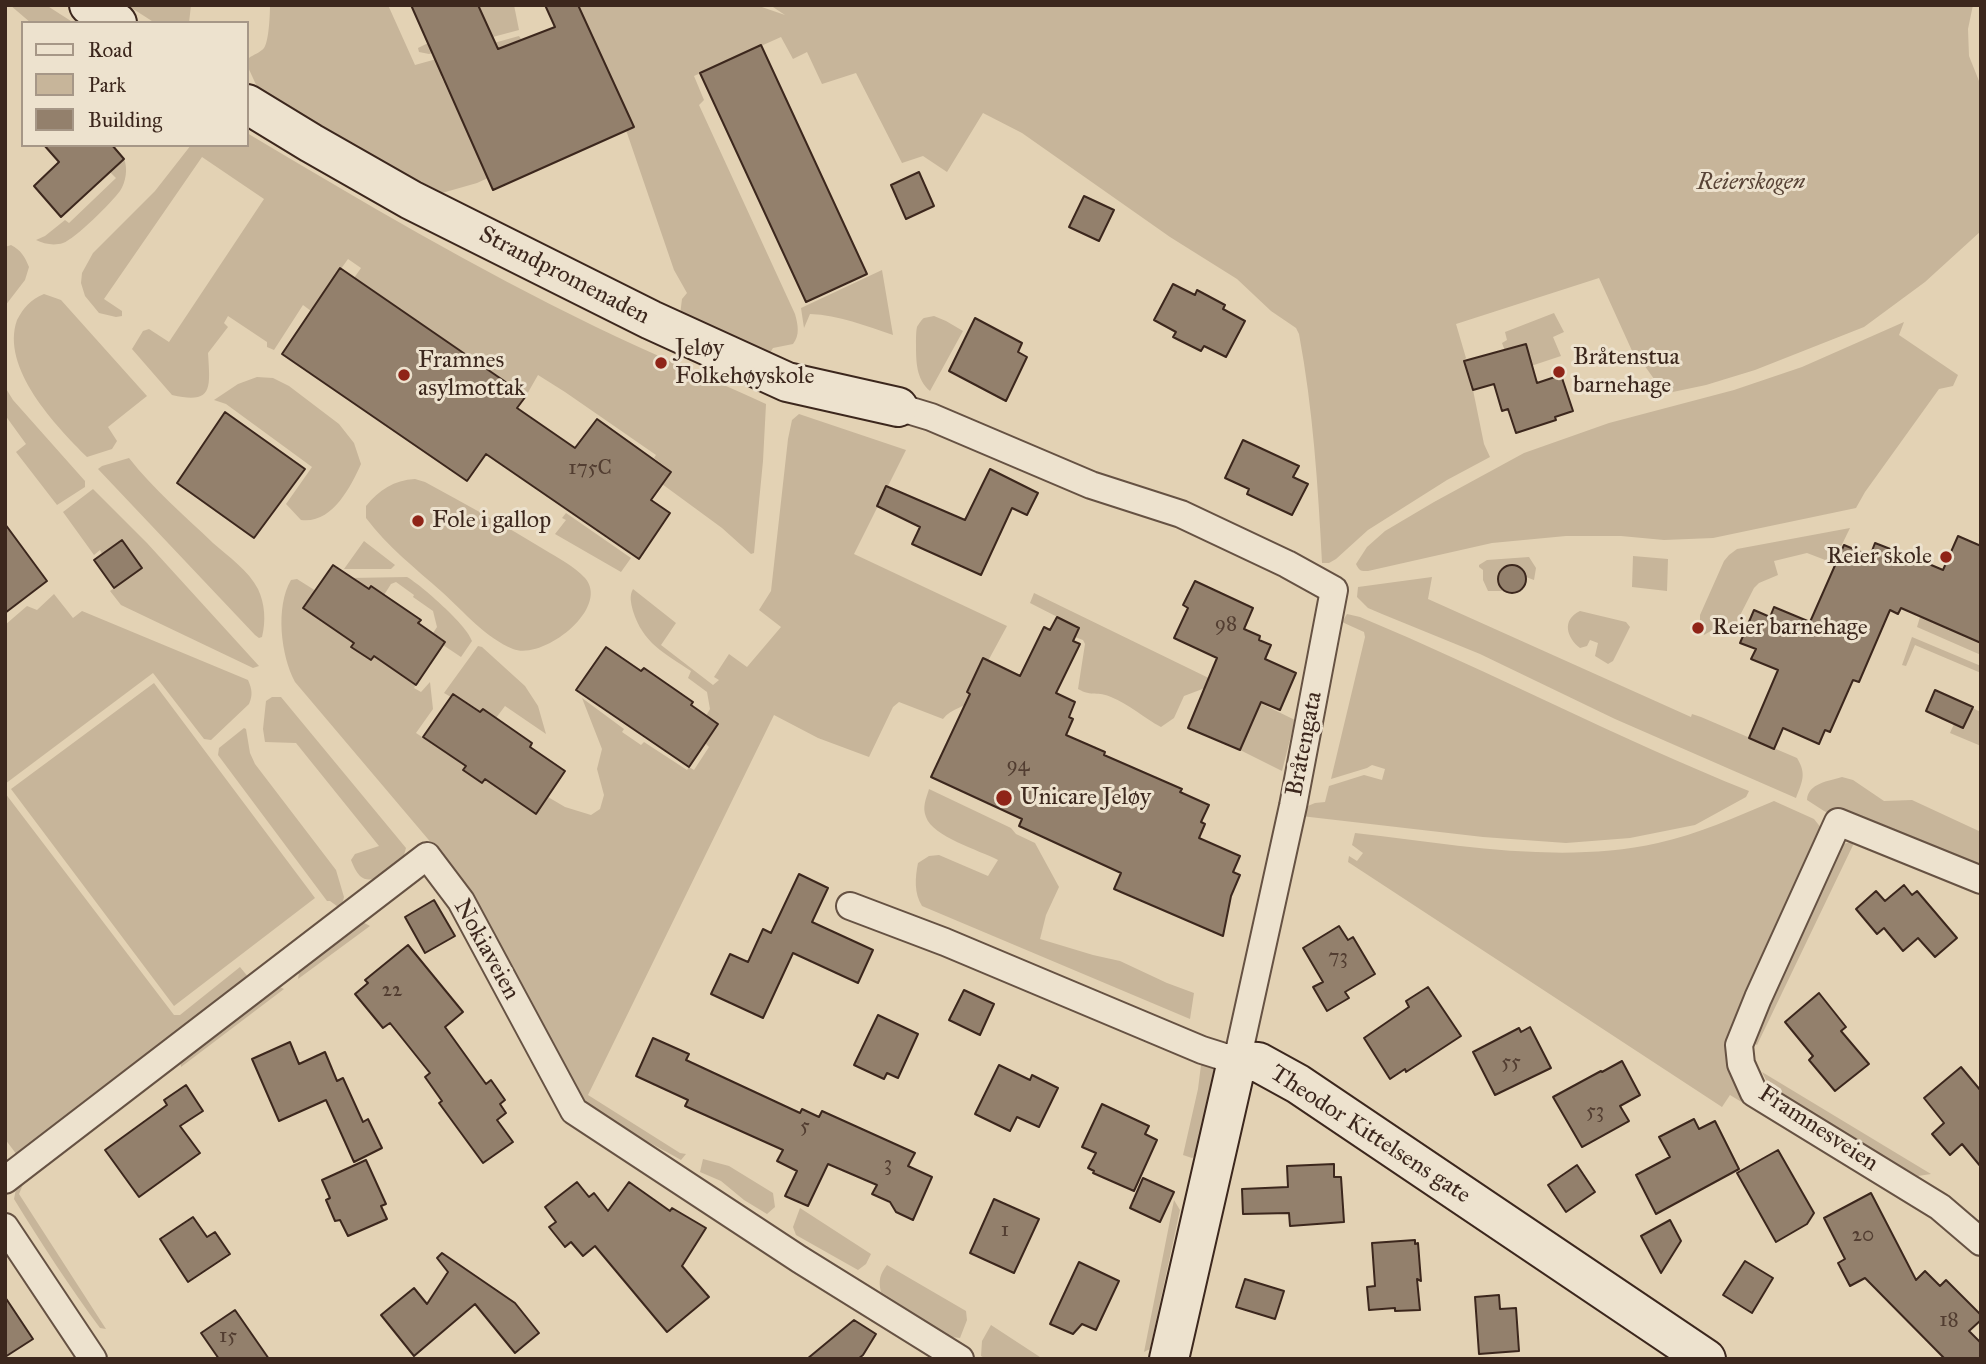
<!DOCTYPE html>
<meta charset="utf-8">
<style>
body{margin:0}
#map{position:relative;width:1986px;height:1364px;overflow:hidden;background:#e3d2b4;font-family:"IM FELL Great Primer",serif}
canvas{display:block}
.frame{position:absolute;inset:0;border:7px solid #3c271d;pointer-events:none}
.legend{position:absolute;left:21px;top:21px;width:228px;height:126px;box-sizing:border-box;background:#ede2ce;border:2px solid #a69787;margin:0;padding:9px 12px;list-style:none;font-size:21px;color:#3c271d}
.legend li{display:flex;align-items:center;gap:14px;height:35px}
.legend b{width:35px;border:2px solid #a69787}
</style>
<div id="map">
<canvas width="1986" height="1364"></canvas>
<div class="frame"></div>
<ul class="legend">
<li><b style="height:9px;background:#ede2ce"></b>Road</li>
<li><b style="height:19px;background:#c7b59a"></b>Park</li>
<li><b style="height:19px;background:#93806c"></b>Building</li>
</ul>
</div>
<script>
const ctx = document.querySelector('canvas').getContext('2d');
ctx.lineJoin = 'round';
function fill(path, color) {
  ctx.fillStyle = color;
  ctx.fill(path, 'evenodd');
}
function stroke(path, color, width, dash) {
  ctx.strokeStyle = color;
  ctx.lineWidth = width;
  ctx.lineCap = dash ? 'butt' : 'round';
  ctx.setLineDash(dash || []);
  ctx.stroke(path);
}
function drawText(font, color, halo, rows, align = 'center') {
  ctx.font = font + ' "IM FELL Great Primer",serif';
  ctx.lineWidth = 6;
  ctx.setLineDash([]);
  ctx.textBaseline = 'middle';
  ctx.strokeStyle = halo;
  ctx.fillStyle = color;
  for (const [text, x, y, turn = 0] of rows) {
    ctx.save();
    ctx.translate(x, y);
    ctx.rotate((+turn || 0) * Math.PI / 180);
    ctx.textAlign = isNaN(turn) ? turn : align;
    if (halo) ctx.strokeText(text, 0, 0);
    ctx.fillText(text, 0, 0);
    ctx.restore();
  }
}
const green = new Path2D(`
 M10 5H46L74 23H31Z
 M127 5H191L189 23H155Z
 M270 5H388L415 65 519 36 521 39 441 76 488 178 477 183 442 193 397 169 258 89 247 65 249 58C253 55 261 52 264 48 269 41 270 14 270 5Z
 M478 5H514L519 30 429 54 419 52 418 48 483 16Z
 M578 5H756L785 15 770 5H1973L1968 29 1969 56 1981 86V231L1925 282 1864 327 1755 370 1706 385 1668 393 1659 386 1637 355 1633 353 1599 278 1456 324 1466 358 1464 360 1473 390 1484 444 1490 457 1447 480 1368 530 1336 559 1329 563H1322C1318 486 1313 409 1299 334L1296 328 1271 311 1237 279 1170 237 1022 133 983 113 947 172 923 156 902 163 856 73 822 84 807 52 793 59 781 37 694 76 704 100 699 105 795 314C798 325 800 335 793 344L773 348 770 353 680 315 682 299 687 293 674 270 626 130 633 126Z
 M247 133C361 201 476 269 596 327 652 354 709 378 766 404L763 461 754 553 751 554 722 528 662 484 671 471 654 458 656 455 565 392 538 375 526 396 354 278 361 268 348 259 311 311 303 305 274 350 267 347V342L228 316 224 323 228 327 208 353C210 387 214 405 172 395L132 349 143 331 149 329 169 342 264 199 202 157 104 299 122 311V316L116 317 99 313 85 296 81 283 82 273 93 253 155 191 191 145H247Z
 M124 159C128 168 126 182 120 191 112 202 75 239 63 243 54 246 44 244 36 240L45 236 65 220 69 223 116 178 110 172Z
 M11 245C21 250 25 257 29 267L25 280 5 306V247Z
 M882 270 893 335C866 326 839 315 810 314L804 328 801 308Z
 M44 294 61 300 147 396 108 427 117 441 112 449 87 457C56 426 0 368 17 320 24 307 30 300 44 294Z
 M1554 313 1564 332 1553 337 1561 356 1513 372 1502 343 1507 340 1505 332Z
 M934 316 946 321 963 331 930 391C916 379 916 361 916 344 916 339 916 331 917 327 918 325 922 319 924 318Z
 M1904 322 1899 335 1958 375 1953 386 1939 389 1865 492 1856 508 1713 538 1664 540 1621 536H1566L1492 543 1368 571C1361 571 1359 571 1356 564L1367 547 1385 531 1434 502 1524 453 1609 423 1734 390 1802 367Z
 M257 377 273 378 289 386 339 424 354 443 361 464C350 488 332 524 301 520L286 504 312 467 226 404 214 400 238 384Z
 M5 387 13 400 85 481V487L57 505 16 452 26 444 5 415Z
 M799 414 906 450 854 554 1007 626 988 661 967 692 979 698C967 706 951 708 943 719L899 702 893 707 869 757 818 738 774 715 588 1095 680 1153 686 1154 681 1160C647 1140 604 1122 577 1093L433 845 295 682C281 656 275 607 291 580L297 579 316 591 304 609 354 643 352 647 371 660 374 656 416 685 414 688 421 692 430 682 433 709 416 733 466 766 463 769 482 783 485 779 536 814 548 797 565 807 591 815 600 809 604 795 597 769 602 749 582 698 624 729 622 732 641 745 644 742 687 770 689 767 694 770 709 747 705 743 718 724 706 716 710 709 707 692 688 678 691 671C664 653 643 643 633 611 631 603 629 596 633 589L676 623 661 645 713 685 719 680 714 677 729 654 747 667 781 627 759 610 771 591 788 439 792 420Z
 M129 458C154 490 184 515 213 543 228 556 249 571 258 589 265 604 266 621 262 637L259 638 255 635 98 469 102 466Z
 M415 479 425 482C465 504 506 526 545 550 558 558 574 566 585 578 611 608 543 661 513 649 486 638 464 612 442 592 416 569 387 546 366 518V506C379 490 394 480 415 479Z
 M93 489 147 543 259 666 253 668 121 605 110 591 141 568 122 540 102 554 100 550 94 555 63 512Z
 M566 513 631 558 621 572 555 534 566 520 562 518Z
 M1850 528 1833 563 1807 553 1774 561 1778 575 1759 583 1754 588 1730 635 1714 629 1704 635 1700 624V615L1724 561 1729 555 1737 549Z
 M364 541 395 565 391 569H344Z
 M1633 556 1668 559 1667 591 1632 587Z
 M1529 557 1536 568 1534 580 1526 577 1520 567 1509 564 1500 570 1497 581 1502 591H1488L1483 580V570L1479 567V565L1487 560Z
 M407 577C421 585 468 626 472 641L461 657 443 645 445 641 433 633 437 627 433 611 413 597 414 595 396 582 391 584 384 595 372 586 369 590 351 578Z
 M1432 577 1428 599 1691 717 1692 714 1701 717 1797 758C1807 774 1802 782 1796 798L1615 719 1480 654 1382 614 1368 608 1357 597 1358 587Z
 M1034 593 1295 720 1282 771 1240 750 1257 710 1205 688 1184 696 1174 718 1161 727C1144 718 1129 704 1111 697 1098 691 1092 697 1078 689L1085 644 1083 640 1075 637 1079 628 1030 603Z
 M54 594 73 618 82 611 248 680C252 689 253 695 249 704L211 740 204 739 153 673 5 784V625L27 606 37 610Z
 M1580 611 1626 622 1630 627 1613 661 1608 664 1595 656 1598 643 1590 640 1587 646 1580 648C1567 638 1561 620 1580 611Z
 M1347 614 1360 617C1492 672 1617 738 1749 791L1746 797 1695 825 1630 838 1566 843 1483 837 1301 816 1303 808 1315 803 1325 802 1329 786 1364 775 1382 780 1385 769 1372 765 1367 768 1331 779 1365 637 1364 632 1342 622Z
 M1920 617 1981 643V655L1917 627Z
 M1912 637 1981 666V673L1915 645 1906 666 1902 665Z
 M478 646 482 647 525 686 538 706 546 734 505 706 496 718 483 709 480 712 453 694 451 697 444 693Z
 M154 683 315 898 174 1006 11 789Z
 M272 697H281L406 848 402 862C392 869 372 887 360 876 356 872 353 865 351 860L355 854 379 846 296 743 265 742 263 729 266 701Z
 M1972 708 1981 712V746L1950 733 1954 724 1963 727Z
 M244 728 246 729 250 753 255 764 336 870 344 897 341 909 330 901H327L218 755 219 748Z
 M1842 777 1853 780 1884 801 1912 800 1981 832V870L1841 819 1824 811 1807 800C1808 783 1829 781 1842 777Z
 M929 789 1011 828 1016 834 1035 843 1059 887 1046 915 1040 939 1093 955 1120 961 1167 983 1194 993 1190 1019 922 906C914 893 915 878 918 863L929 856 939 855 988 876 998 860C979 850 933 837 926 817 922 807 926 799 929 789Z
 M5 793 174 1015H180L240 967 249 978 17 1155 5 1139Z
 M1774 801 1814 819 1822 829 1731 1066 1893 1184 1889 1192 1730 1095 1722 1107 1348 862 1349 856 1357 861 1363 853 1352 845 1355 833C1454 844 1559 865 1658 843 1698 834 1736 817 1774 801Z
 M1855 841 1757 1045 1752 1042 1839 845Z
 M359 920 370 926 298 979 300 966Z
 M275 985 284 989 181 1067 180 1060Z
 M1207 1064 1217 1070 1199 1154 1192 1158 1183 1155 1198 1089 1201 1065Z
 M1762 1072 1931 1174 1918 1176 1814 1116 1769 1086Z
 M703 1159 729 1166 773 1193 775 1207 767 1214 744 1200 721 1181 700 1172Z
 M26 1177 19 1194 106 1329 100 1328C69 1286 41 1243 14 1199L17 1184Z
 M1174 1200 1180 1210 1150 1349 1144 1352Z
 M800 1208 871 1254 866 1264 858 1270 796 1235 793 1227Z
 M887 1265 966 1311 967 1320 960 1338 951 1337 881 1292C878 1281 880 1274 887 1265Z
 M991 1325 1043 1359H986L981 1356 982 1341Z`);
const building = new Path2D(`
 M411 5H478L498 49 555 27 545 5H578L634 127 493 190Z
 M761 45 867 274 806 302 700 73Z
 M44 145H112L124 159 61 217 34 186 59 162Z
 M919 172 934 206 906 219 891 185Z
 M1084 196 1114 210 1099 241 1069 227Z
 M340 268 526 396 517 408 575 448 597 419 671 472 651 500 670 513 639 559 486 454 467 481 282 354Z
 M1173 284 1195 295 1197 290 1225 305 1223 309 1245 321 1226 357 1204 346 1201 351 1173 337 1176 332 1154 320Z
 M975 318 1022 343 1018 352 1027 357 1006 401 949 371Z
 M1526 344 1537 383 1561 375 1573 411 1555 417 1556 420 1516 433 1508 409 1502 411 1494 384 1473 390 1464 361Z
 M225 412 305 469 254 538 177 483Z
 M1243 440 1299 466 1293 477 1308 484 1292 515 1247 494 1249 489 1225 478Z
 M990 469 1038 493 1027 515 1012 508 981 575 912 544 920 527 877 506 886 486 965 520Z
 M5 524 47 581 5 613Z
 M1958 536 1981 546V643L1901 608 1898 614 1890 610 1859 682 1853 680 1830 732 1825 730 1819 744 1783 728 1774 749 1749 738 1778 670 1751 659 1756 649 1740 643 1754 610 1770 617 1774 607 1810 622 1844 545 1870 556 1875 543 1898 552V551L1943 570Z
 M122 540 142 568 114 588 94 560Z
 M1498 579a14 14 0 1 1 28 0a14 14 0 1 1-28 0Z
 M333 565 369 589 371 586 421 620 418 623 445 642 416 685 374 656 371 660 351 647 354 643 303 608Z
 M1195 581 1253 608 1244 629 1260 636 1259 640 1271 645 1265 659 1296 673 1280 710 1261 702 1240 750 1188 728 1217 658 1174 638 1188 608 1183 605Z
 M1057 617 1079 628 1073 641 1080 644 1056 693 1075 702 1069 717 1073 719 1066 735 1105 752 1104 755 1182 789 1180 792 1209 805 1201 822 1205 824 1199 838 1240 856 1233 872 1240 875 1231 896 1223 936 1114 889 1121 873 1019 826 1022 819 931 777 970 694 967 692 983 658 1020 676 1044 627 1050 630Z
 M606 647 641 671 644 668 693 702 691 705 718 724 689 767 576 690Z
 M1935 690 1973 707 1963 728 1926 711Z
 M453 694 480 712 483 709 496 718 532 743 530 747 565 771 536 814 485 779 482 783 463 770 466 766 423 737Z
 M799 874 828 888 812 922 873 950 858 983 793 953 763 1018 711 994 730 954 748 962 763 929 771 933Z
 M1904 885 1912 895 1917 891 1957 938 1935 957 1918 938 1903 951 1884 928 1877 934 1856 909 1876 891 1885 901Z
 M434 900 455 936 425 953 405 917Z
 M1339 926 1348 940 1353 937 1375 974 1345 992 1349 998 1327 1011 1313 987 1323 982 1303 948Z
 M408 945 463 1012 445 1027 486 1084 491 1080 505 1100 500 1104 506 1113 497 1120 513 1142 483 1163 439 1103 442 1101 425 1077 430 1073 390 1023 383 1028 355 994 368 983 365 980Z
 M1428 987 1461 1036 1406 1072 1405 1069 1390 1079 1364 1038 1409 1007 1406 1001Z
 M964 990 994 1004 980 1035 949 1020Z
 M1819 993 1846 1027 1841 1031 1869 1064 1835 1091 1809 1060 1813 1056 1785 1022Z
 M878 1015 918 1034 898 1078 887 1073 884 1079 854 1065Z
 M1530 1027 1551 1068 1495 1095 1473 1052 1519 1028 1521 1032Z
 M653 1038 689 1054 686 1060 800 1113 802 1109 819 1117 822 1111 915 1153 908 1166 932 1177 913 1220 896 1212 890 1202 872 1194 877 1185 828 1164 808 1206 785 1196 797 1171 777 1161 783 1150 685 1106 688 1100 636 1076Z
 M290 1042 299 1064 325 1052 337 1081 343 1078 363 1122 368 1119 382 1148 354 1162 326 1100 279 1121 252 1059Z
 M1622 1061 1640 1095 1620 1106 1629 1121 1582 1147 1553 1097 1601 1071 1602 1072Z
 M999 1065 1030 1080 1032 1075 1058 1088 1039 1127 1017 1117 1010 1131 975 1114Z
 M1961 1067 1981 1091V1167L1962 1144 1950 1155 1932 1134 1944 1123 1924 1098Z
 M186 1085 203 1111 180 1126 200 1153 139 1197 105 1150 167 1105 164 1100Z
 M1102 1104 1149 1126 1145 1134 1157 1140 1134 1191 1093 1173 1094 1171 1088 1168 1096 1153 1082 1147Z
 M1694 1119 1699 1129 1715 1121 1739 1169 1656 1214 1636 1175 1670 1157 1659 1137Z
 M1778 1150 1814 1213 1807 1224 1776 1242 1737 1173Z
 M366 1160 386 1204 381 1206 387 1219 348 1236 340 1220 335 1221 326 1200 330 1198 322 1180Z
 M1334 1164V1177H1341L1344 1222 1290 1226 1289 1213 1243 1214 1242 1189 1288 1187 1287 1166Z
 M1577 1165 1595 1192 1566 1212 1548 1185Z
 M1143 1178 1174 1192 1160 1222 1130 1208Z
 M577 1182 589 1197 594 1193 608 1211 629 1182 670 1211 672 1208 706 1228 682 1266 709 1297 667 1332 595 1246 583 1256 571 1242 565 1247 549 1227 556 1222 545 1207Z
 M1871 1193 1916 1280 1925 1271 1940 1286 1946 1280 1981 1315V1320L1969 1331 1981 1343V1359H1945L1865 1278 1850 1286 1838 1263 1845 1259 1824 1218Z
 M994 1199 1039 1219 1014 1273 970 1253Z
 M193 1217 207 1237 215 1232 230 1254 188 1282 160 1239Z
 M1670 1220 1681 1241 1661 1273 1641 1236Z
 M1415 1240V1244L1418 1243 1421 1281 1417 1279 1420 1310 1395 1311V1308L1369 1310 1367 1287 1375 1286 1372 1243Z
 M442 1253 515 1303 539 1333 515 1353 475 1304 414 1356 381 1315 414 1288 427 1304 448 1272 437 1258Z
 M1745 1261 1773 1278 1752 1313 1723 1295Z
 M1079 1262 1119 1281 1096 1330 1082 1324 1073 1334 1050 1324Z
 M1245 1279 1284 1291 1275 1319 1236 1307Z
 M1499 1295 1500 1309 1516 1308 1519 1351 1479 1354 1475 1297Z
 M5 1297 33 1339 5 1357Z
 M235 1310 269 1359H219L201 1333Z
 M854 1320 876 1334 863 1355 858 1359H807Z`);
const street = new Path2D(`
 M1981 880 1838 822 1758 998 1739 1045 1741 1064 1754 1093 1940 1207 1981 1242
 M850 906 945 942 1202 1050 1237 1061 1293 806 1334 590 1287 564 1181 514 1091 485 931 417 898 407
 M5 1180 427 856 461 901 574 1111 799 1259 960 1359
 M5 1227 93 1359`);
const secondary = new Path2D(`
 M89 5 117 23
 M247 104 311 143 411 200 651 320 787 382 898 407
 M1169 1359 1237 1061 1258 1062 1298 1084 1706 1359`);
const markers = [
 [661,363,7,"#8f2418"],
 [1559,372,7,"#8f2418"],
 [404,375,7,"#8f2418"],
 [418,521,7,"#8f2418"],
 [1946,557,7,"#8f2418"],
 [1698,628,7,"#8f2418"],
 [1004,798,9,"#8f2418"]
];
const numberNames = [
 ["175C",590,469],
 ["98",1226,625],
 ["94",1018,766],
 ["73",1338,958],
 ["22",392,991],
 ["55",1511,1063],
 ["53",1595,1112],
 ["5",805,1127],
 ["3",888,1165],
 ["1",1005,1231],
 ["20",1863,1236],
 ["18",1949,1321],
 ["15",228,1337]
];
const parkNames = [
 ["Reierskogen",1751,183]
];
const streetNames = [
 ["Strandpromenaden",564,276,27],
 ["Bråtengata",1305,744,-79],
 ["Nokiaveien",486,950,61],
 ["Framnesveien",1818,1129,33],
 ["Theodor Kittelsens gate",1370,1135,33]
];
const poiNames = [
 ["Jeløy",675,349],
 ["Folkehøyskole",675,377],
 ["Bråtenstua",1573,358],
 ["barnehage",1573,386],
 ["Framnes",418,361],
 ["asylmottak",418,389],
 ["Fole i gallop",432,521],
 ["Reier skole",1932,557,"right"],
 ["Reier barnehage",1712,628],
 ["Unicare Jeløy",1020,798]
];
fill(green, '#c7b59a');
fill(building, '#93806c');
stroke(building, '#3c271d', 2);
stroke(street, '#665243', 30);
stroke(secondary, '#3c271d', 42);
stroke(street, '#ede2ce', 26);
stroke(secondary, '#ede2ce', 38);
for (const [x, y, r, color] of markers) {
  const dot = new Path2D();
  dot.arc(x, y, r, 0, 2 * Math.PI);
  ctx.fillStyle = color;
  ctx.fill(dot);
  stroke(dot, '#ede2ce', 2.5);
}
drawText('21px', '#523d31', null, numberNames);
drawText('italic 24px', '#584336', '#ede2ce', parkNames);
drawText('24px', '#3c271d', '#ede2ce', streetNames);
drawText('24px', '#3c271d', '#ede2ce', poiNames, 'left');
</script>
